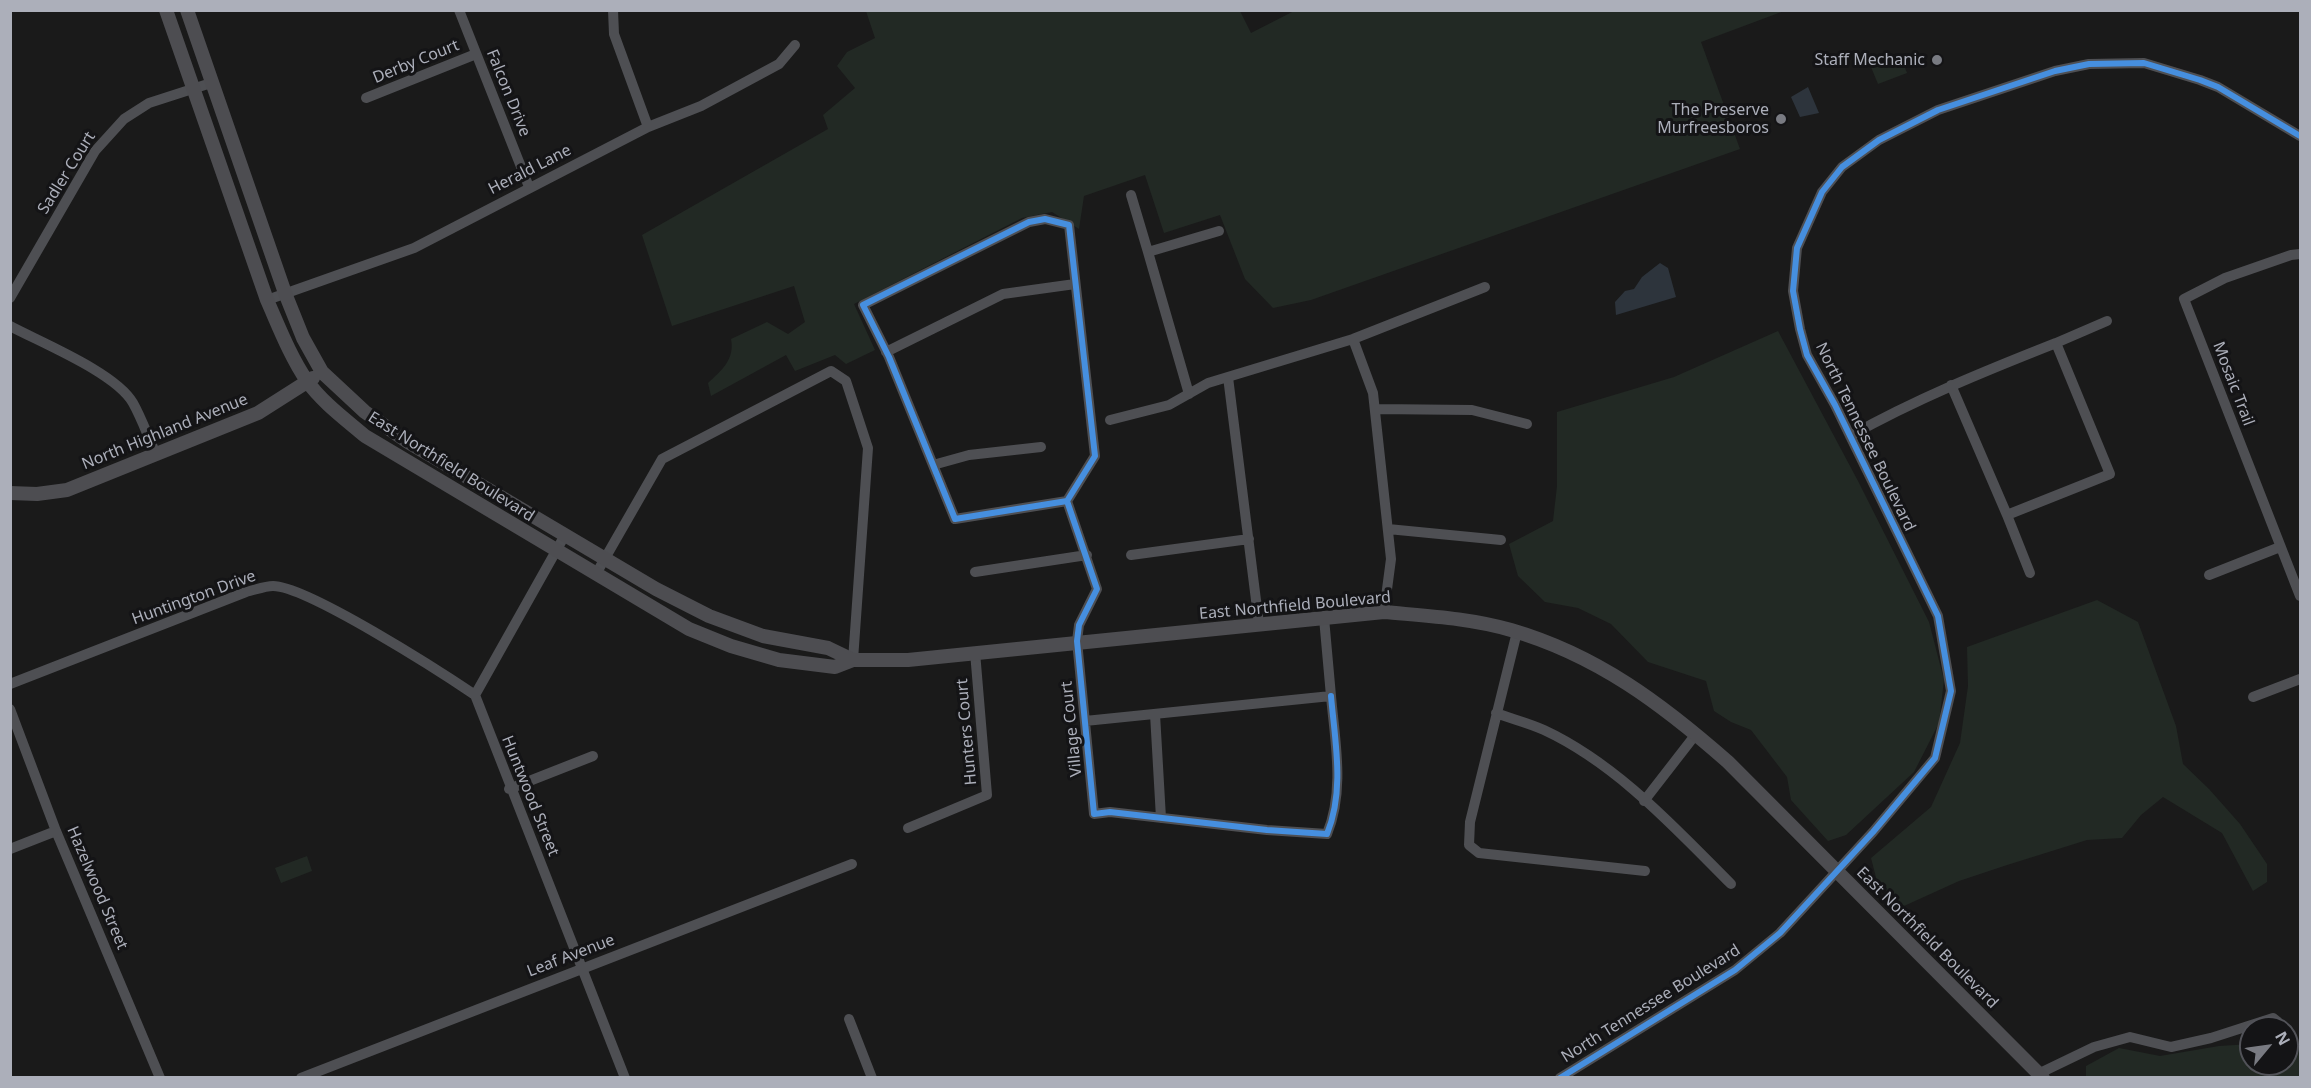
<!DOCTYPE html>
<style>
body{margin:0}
#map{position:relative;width:2311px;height:1088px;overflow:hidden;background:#1a1a1a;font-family:"Noto Sans",sans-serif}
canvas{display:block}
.frame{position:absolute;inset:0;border:12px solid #acafba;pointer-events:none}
.north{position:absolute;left:2239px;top:1016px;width:60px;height:60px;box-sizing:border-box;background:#141416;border:2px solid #515258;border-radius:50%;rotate:61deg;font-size:16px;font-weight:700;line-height:24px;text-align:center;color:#acafba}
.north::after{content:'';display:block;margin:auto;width:21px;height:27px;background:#797b82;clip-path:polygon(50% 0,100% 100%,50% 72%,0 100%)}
</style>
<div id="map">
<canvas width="2311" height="1088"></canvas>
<div class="frame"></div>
<div class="north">N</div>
</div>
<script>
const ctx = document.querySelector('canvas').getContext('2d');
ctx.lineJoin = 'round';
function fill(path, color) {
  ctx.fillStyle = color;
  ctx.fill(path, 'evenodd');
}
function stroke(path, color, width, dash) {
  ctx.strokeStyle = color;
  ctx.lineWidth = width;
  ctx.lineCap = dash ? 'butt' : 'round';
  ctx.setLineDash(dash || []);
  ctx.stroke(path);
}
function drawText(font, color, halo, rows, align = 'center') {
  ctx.font = font + ' "Noto Sans",sans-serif';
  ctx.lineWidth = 6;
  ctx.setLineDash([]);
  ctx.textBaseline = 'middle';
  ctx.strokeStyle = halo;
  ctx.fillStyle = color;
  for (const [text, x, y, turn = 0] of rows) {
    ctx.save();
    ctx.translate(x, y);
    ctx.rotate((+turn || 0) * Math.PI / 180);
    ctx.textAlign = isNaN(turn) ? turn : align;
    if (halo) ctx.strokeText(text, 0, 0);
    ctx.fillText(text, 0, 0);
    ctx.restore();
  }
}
const green = new Path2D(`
 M1296 10 1784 11 1701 42 1740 149 1311 300 1273 308 1245 279 1220 215 1164 233 1145 175 1084 196 1079 229 1052 212 1022 218 854 304 875 350 846 364 835 355 795 371 786 355 711 396 708 383C722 370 735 359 731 339L767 322 788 334 805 322 794 286 672 326 642 235 828 129 823 115 855 88 837 66 847 52 875 38 866 11H1240L1251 33Z
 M1900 55 1907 73 1878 84 1871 67Z
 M1778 331 1858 481 1929 622 1944 680 1939 723 1914 772 1846 835 1828 841 1791 800 1787 777 1751 730 1731 722 1714 711 1706 681 1648 662 1611 624 1578 608 1545 602 1518 576 1509 544 1553 521 1557 486V412L1674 377Z
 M2097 600 2138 622 2176 726 2183 764 2209 789 2240 824 2267 864V882L2253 891 2222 833 2163 797 2141 815 2122 838 2087 840 2004 866 1959 881 1904 906 1878 885 1871 858 1931 807 1960 743 1968 686 1967 647Z
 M307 856 312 871 281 883 275 868Z
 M2251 1044V1064H2287V1044L2300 1045V1077H2086V1066L2119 1048 2160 1056 2219 1046Z`);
const water = new Path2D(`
 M1808 87 1819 113 1800 117 1791 97Z
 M1660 263 1668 268 1676 297 1616 315 1615 302 1625 291 1634 289 1642 277Z`);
const street = new Path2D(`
 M459 10 529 187
 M613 10 614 34 648 127
 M366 98 476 54
 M1131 195 1148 252
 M2300 254 2291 255 2225 278 2184 299 2300 596
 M10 298 95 151 124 119 149 103 211 83
 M267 300 414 248 648 127 701 106 779 64 795 45
 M10 326C42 343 116 373 133 403 142 419 148 437 156 454
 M1353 339 1373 393 1391 559 1384 612
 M2056 343 2107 321
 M886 352 1003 294 1075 284
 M1228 377 1259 624
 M1189 394 1148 252 1219 231
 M1375 409 1472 410 1527 424
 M1110 420 1169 405 1208 383 1353 339 1485 287
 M1850 436C1916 399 1985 371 2056 343L2110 474 2007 515 1951 385
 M933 465 969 455 1041 447
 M1067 501 955 519 889 357 863 305 1029 222 1045 219 1069 225 1095 456 1067 501 1097 589 1079 625 1077 641 1094 814 1110 812 1267 830 1327 834C1345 790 1335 742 1331 696
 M2007 515 2030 573
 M1388 529 1501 540
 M565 535 475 695 625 1078
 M1131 555 1249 539
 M975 572 1087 555
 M596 574 662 459 831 371 846 381 868 448 853 660
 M2209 575 2280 547
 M1517 632 1470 822 1469 845 1479 853 1645 871
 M10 684 246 592C255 590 265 586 273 586 307 586 441 672 475 695
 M2253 697 2300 679
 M10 709 56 831 160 1078
 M1496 713C1512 719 1529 723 1544 730 1617 764 1675 828 1731 884
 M1155 714 1161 818
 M1085 721 1331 696 1324 618
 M509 789 593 756
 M1644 801 1696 734
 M908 828 987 795 975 652
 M10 849 56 831
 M849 1019 872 1078
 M2040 1073 2094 1047 2130 1037 2171 1047 2211 1038 2273 1018 2278 1022
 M301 1078 852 864
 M1560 1078 1735 970 1780 933 1873 832 1935 758 1951 691 1938 616 1835 405 1807 355 1800 329 1793 291 1797 248 1822 192 1842 167 1879 140 1938 110 2055 71 2089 64 2144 63 2200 80 2218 87 2300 136`);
const secondary = new Path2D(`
 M166 10 267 300C279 327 290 356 307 381 322 402 345 419 365 436L689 629 731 646 779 660 835 667 853 660H908L1384 612C1427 616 1470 618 1511 630 1597 655 1662 704 1728 762L2043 1078
 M187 10 285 293 303 338 322 372 365 412 408 442 656 589 709 616 763 636 828 648 853 660
 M10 493 37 494 67 490 258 413 313 378`);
const cycleway = new Path2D(`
 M1067 501 955 519 889 357 863 305 1029 222 1045 219 1069 225 1095 456 1067 501 1097 589 1079 625 1077 641 1094 814 1110 812 1267 830 1327 834C1345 790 1335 742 1331 696
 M1560 1078 1735 970 1780 933 1873 832 1935 758 1951 691 1938 616 1835 405 1807 355 1800 329 1793 291 1797 248 1822 192 1842 167 1879 140 1938 110 2055 71 2089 64 2144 63 2200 80 2218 87 2300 136`);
const markers = [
 [1937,60,6,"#797b82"],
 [1781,119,6,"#797b82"]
];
const poiNames = [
 ["Staff Mechanic",1925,60],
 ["The Preserve",1769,110],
 ["Murfreesboros",1769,128]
];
const streetNames = [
 ["Derby Court",416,62,-22],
 ["Falcon Drive",508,93,68],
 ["Herald Lane",530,170,-27],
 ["Sadler Court",67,173,-58],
 ["Mosaic Trail",2233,384,69],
 ["North Highland Avenue",165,432,-22],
 ["North Tennessee Boulevard",1865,437,64],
 ["East Northfield Boulevard",451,467,32],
 ["Huntington Drive",194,598,-20],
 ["East Northfield Boulevard",1295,606,-5],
 ["Village Court",1072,729,-96],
 ["Hunters Court",967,732,-95],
 ["Huntwood Street",530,796,68],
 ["Hazelwood Street",97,888,67],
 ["East Northfield Boulevard",1927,938,45],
 ["Leaf Avenue",571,956,-21],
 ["North Tennessee Boulevard",1651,1004,-32]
];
fill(green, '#222924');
fill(water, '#2d343c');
stroke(street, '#4e4f53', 10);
stroke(secondary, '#4d4d51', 14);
stroke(cycleway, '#468fdf', 6);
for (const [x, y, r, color] of markers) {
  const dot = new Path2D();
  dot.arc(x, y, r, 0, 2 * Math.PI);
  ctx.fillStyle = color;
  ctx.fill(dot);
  stroke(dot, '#141416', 2);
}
drawText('16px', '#acafba', '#141416', poiNames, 'right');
drawText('16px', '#acafba', '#141416', streetNames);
</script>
